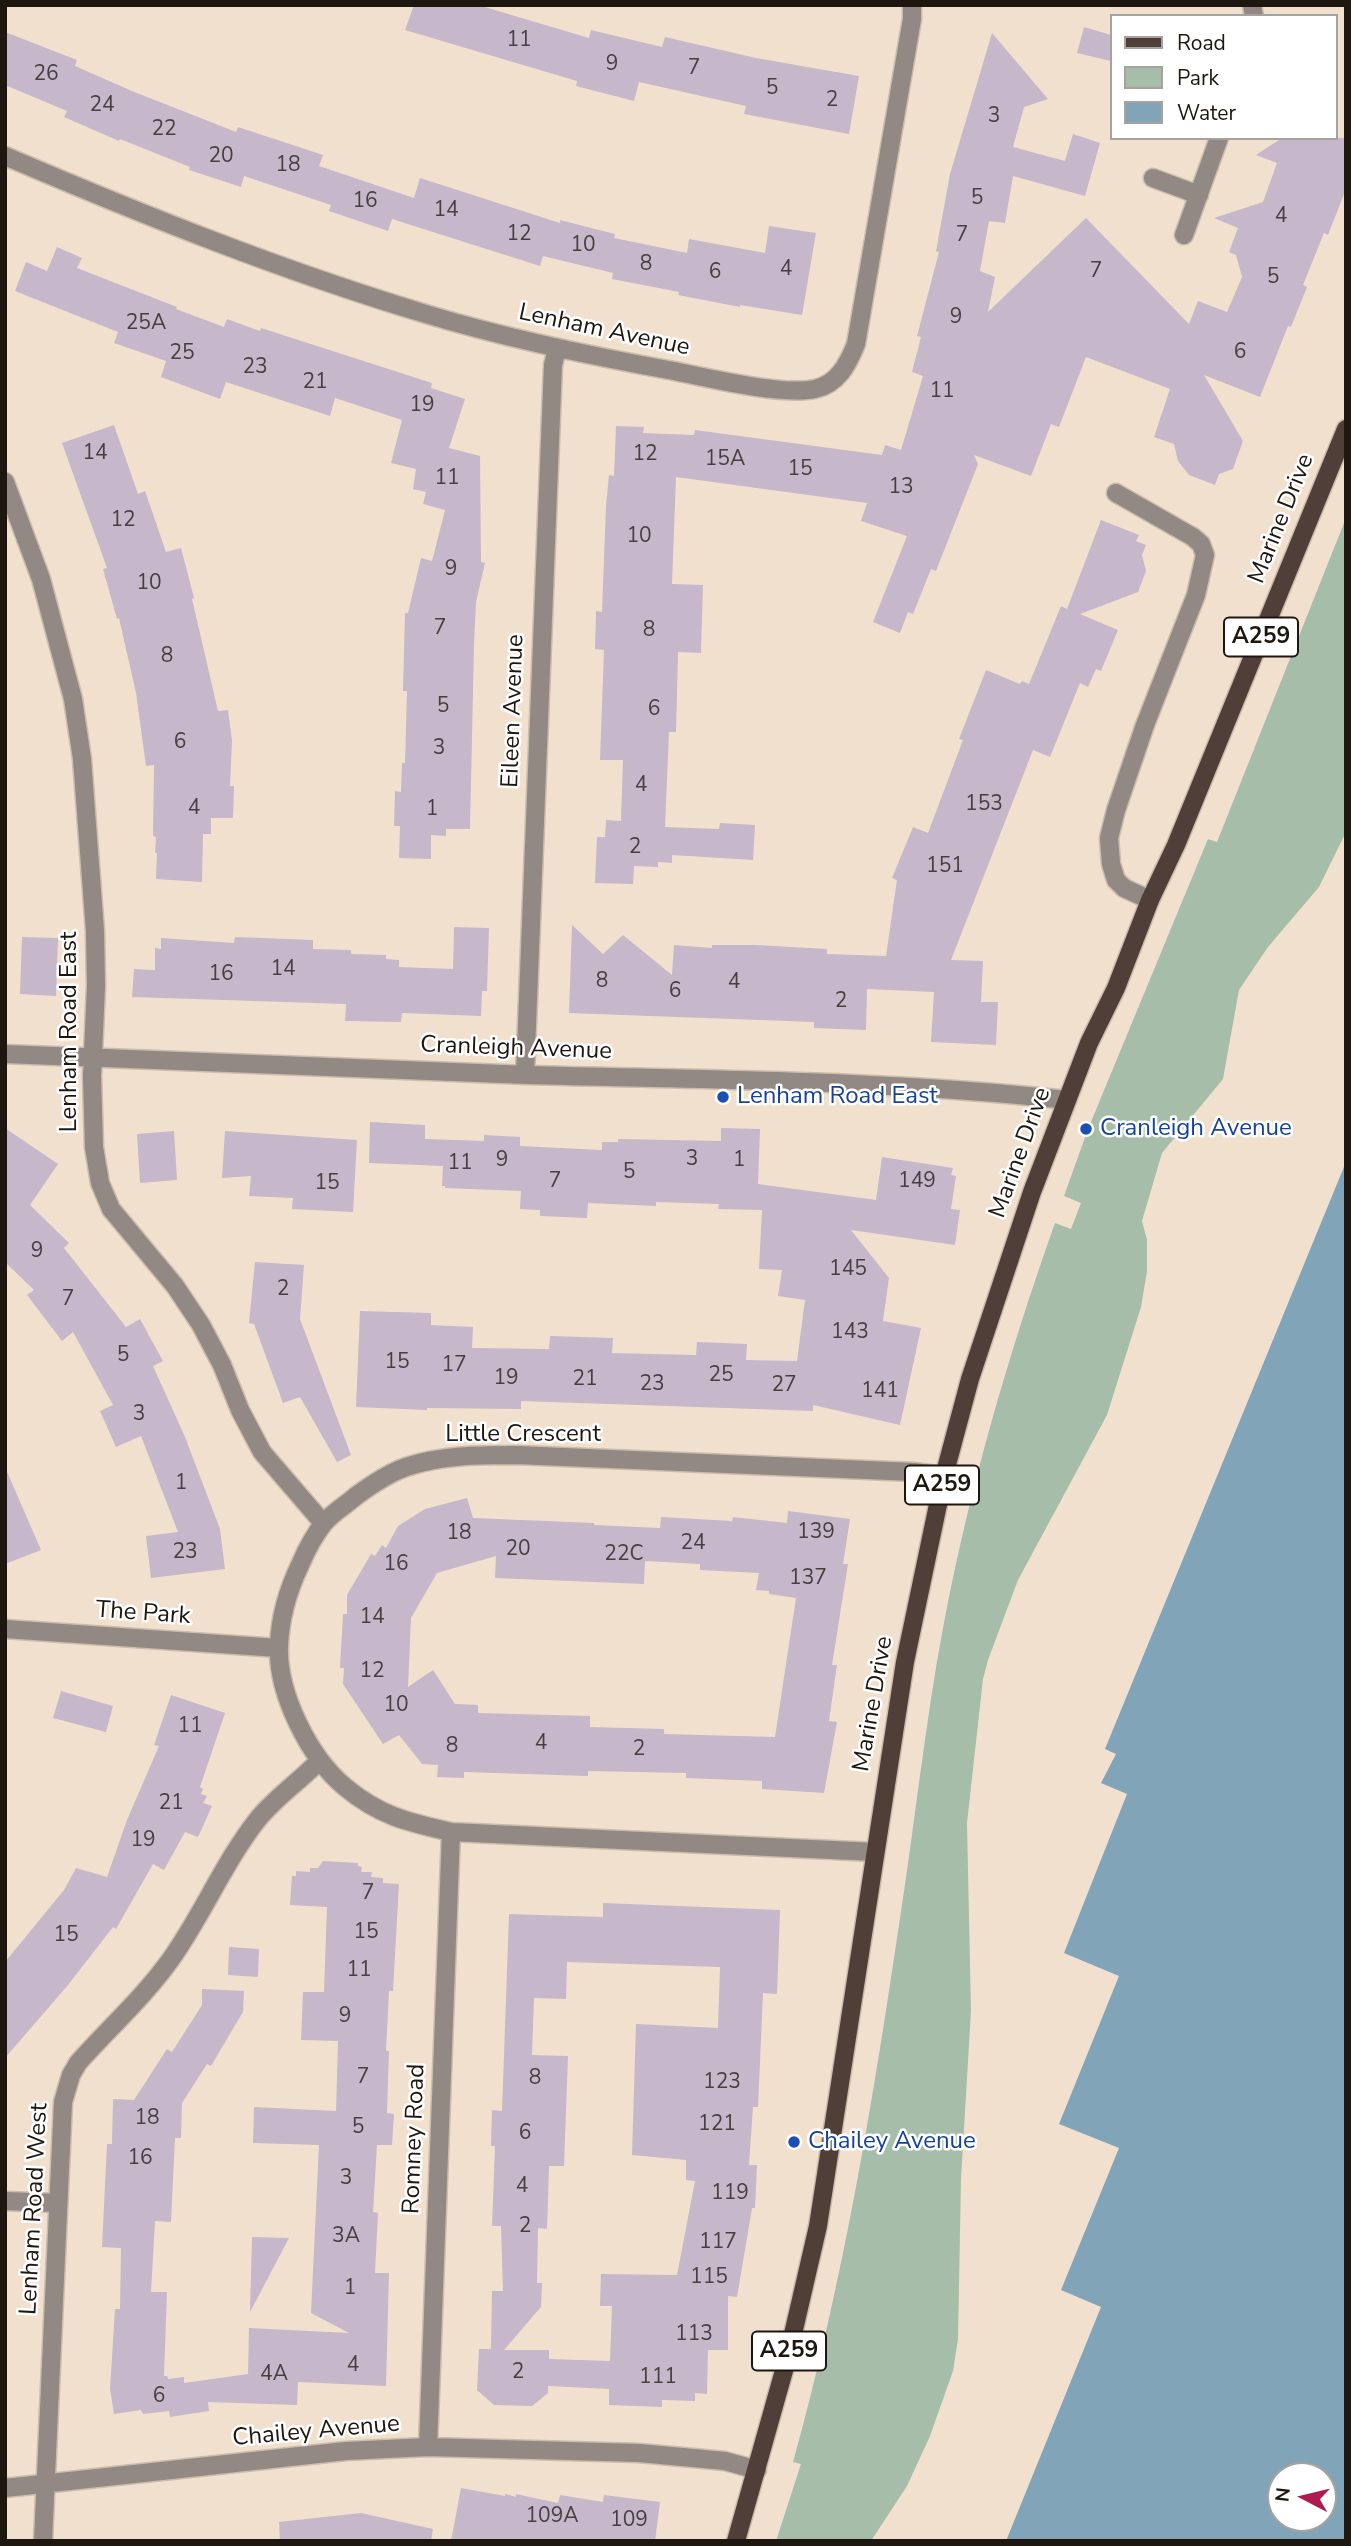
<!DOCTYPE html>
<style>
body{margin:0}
#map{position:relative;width:1351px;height:2546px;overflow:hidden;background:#f1e0cd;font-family:"Nunito Sans",sans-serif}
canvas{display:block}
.frame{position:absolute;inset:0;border:7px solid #1d1710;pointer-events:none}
.legend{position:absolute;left:1110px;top:14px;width:228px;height:126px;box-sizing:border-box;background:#fff;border:2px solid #a5a29f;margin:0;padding:9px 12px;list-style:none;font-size:21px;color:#1d1710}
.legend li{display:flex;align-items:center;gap:14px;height:35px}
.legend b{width:35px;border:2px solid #a5a29f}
.north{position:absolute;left:1267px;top:2462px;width:70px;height:70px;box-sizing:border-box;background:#fff;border:2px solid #a5a29f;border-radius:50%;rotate:277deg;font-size:19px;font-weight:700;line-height:28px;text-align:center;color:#1d1710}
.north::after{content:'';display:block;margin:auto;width:24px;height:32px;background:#ad1c51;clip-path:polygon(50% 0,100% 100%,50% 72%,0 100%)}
</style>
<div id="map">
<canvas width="1351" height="2546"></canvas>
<div class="frame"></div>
<ul class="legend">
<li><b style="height:9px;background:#503f39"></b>Road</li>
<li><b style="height:19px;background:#a6bdaa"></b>Park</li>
<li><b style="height:19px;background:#81a4b9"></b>Water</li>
</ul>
<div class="north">N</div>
</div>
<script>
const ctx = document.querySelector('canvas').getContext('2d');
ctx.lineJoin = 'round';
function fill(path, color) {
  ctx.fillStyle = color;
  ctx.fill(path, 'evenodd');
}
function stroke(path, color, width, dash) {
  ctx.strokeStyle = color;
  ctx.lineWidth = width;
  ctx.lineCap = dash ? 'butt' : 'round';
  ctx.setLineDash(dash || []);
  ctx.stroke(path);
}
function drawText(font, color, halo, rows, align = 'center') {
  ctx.font = font + ' "Nunito Sans",sans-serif';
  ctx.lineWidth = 5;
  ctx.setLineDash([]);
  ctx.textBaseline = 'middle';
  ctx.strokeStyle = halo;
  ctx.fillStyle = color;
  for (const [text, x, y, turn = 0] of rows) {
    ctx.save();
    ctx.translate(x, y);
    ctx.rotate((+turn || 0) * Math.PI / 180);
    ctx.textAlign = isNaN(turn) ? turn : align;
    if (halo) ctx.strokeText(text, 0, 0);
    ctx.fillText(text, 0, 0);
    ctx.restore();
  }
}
const green = new Path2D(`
 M1346 518V832L1319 887 1268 947 1239 990 1223 1079 1162 1153 1142 1221 1147 1240V1271L1141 1307 1107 1415 1018 1580 988 1660 983 1679 967 1823 971 2011 961 2179 958 2339 953 2371 930 2436 907 2486 871 2541H776L801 2464 793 2462C843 2283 873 2101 900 1918 915 1822 925 1724 943 1628 969 1490 1008 1355 1055 1223L1071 1229 1081 1203 1064 1196 1088 1129 1208 839 1217 842Z`);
const water = new Path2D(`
 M1346 1162V2541H1006L1101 2307 1061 2290 1119 2148 1059 2124 1119 1976 1064 1953 1127 1794 1101 1783 1116 1754 1105 1749ZM1281 2476H1323V2518H1281Z`);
const building = new Path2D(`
 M414 5H478L589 38 591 30 662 47 665 37 756 58 859 76 849 134 744 114 746 106 639 82 634 101 576 86 577 81 405 30Z
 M1084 27 1111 35V61L1077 53Z
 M5 32 77 60 75 66 132 91 236 132 238 127 323 155 319 166 414 198 420 178 560 223V220L615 234 614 238 687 253 689 239 765 253 769 226 816 233 802 315 740 305V307L678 295 679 292 612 279 613 273 543 256 540 266 392 219 388 231 329 211 331 205 244 176 241 187 189 170 190 167 120 139 119 141 64 117 67 111 5 85Z
 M992 33 1048 99 1024 107 1013 147 1065 161 1073 134 1100 143 1085 196 1013 176 1005 223 989 221 980 271 995 277 988 312 1086 218 1189 324 1198 301 1227 312 1242 277 1236 255 1229 252 1238 228 1214 218 1263 202 1277 163 1256 155 1282 138H1346V189L1328 235 1324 233 1303 285 1307 287 1291 327 1288 326 1260 397 1204 375 1243 441 1233 469 1219 474 1215 485 1189 475 1178 461 1174 444 1154 437 1170 389 1086 357 1059 427 1051 424 1031 476 974 455 978 464 936 571 931 569 913 614 908 612 900 633 873 622 907 536 861 521 867 503 676 477 672 584 703 585 701 653 678 652 676 732H669L665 827 719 829 720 823 755 825 753 860 672 855V863L658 862V867L634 866 633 884 595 883 597 837H605L606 820 621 821 623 760H600L604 650 595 649 596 611 602 612 606 506 609 475 614 476 616 426 644 427 643 433 694 435 695 430 882 455 885 445 901 450 923 376 912 372 921 337 917 336 939 252 936 251 950 174Z
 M57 247 82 258 77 268 177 307 176 309 224 327 227 319 260 331 261 328 432 383 431 388 465 399 449 448 480 456 481 562 485 563 476 602 474 644 470 829H446V836L431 835V859L399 858 400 826H394L395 791 401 792 402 763H405L407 691H403L405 613H408L421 558 432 561 445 510 423 504 426 492 413 489 416 469 391 463 402 420 335 398 330 416 226 382 220 399 161 377 166 361 114 343 118 332 15 291 26 262 47 271Z
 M114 425 138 494 145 491 166 552 181 548 194 598 192 599 218 711 228 710 232 741 230 786H234L233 818H211V834H203L202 882 156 879 157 853H155L156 837 153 836 154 765 146 766 136 693 119 618 117 619 103 569 107 568 62 443Z
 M1101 520 1139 535 1136 541 1146 545 1142 555 1146 571 1138 592 1080 614 1118 630 1101 671 1096 669 1088 687 1080 683 1050 757 1033 750 951 960 983 961 981 1002H998L996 1045 931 1042 934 992 867 989 866 1030 814 1028V1022L569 1013 572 925 603 954 623 935 672 975 674 945 712 948V945H756L827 949V954L886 956 897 880 892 878 913 827 928 833 963 740 959 739 986 670 1020 684 1022 681 1029 684 1061 606 1067 609Z
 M454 927 489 928 487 991H482L481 1016 402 1013 401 1022 345 1021 346 1004 132 997 134 969 155 970V948L161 949V938L234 943 235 937 313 940V949L351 950V954L386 955V959L399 960V967L453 969Z
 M22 937 58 938 56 996 20 994Z
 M370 1122 425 1125V1139L484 1141V1135L520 1137V1146L602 1150V1142H618V1139L721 1141V1128L760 1129 758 1184 876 1200 882 1157 953 1168 951 1175 956 1176 951 1209 960 1210 955 1245 851 1230 889 1278 883 1321 921 1328 900 1425 813 1405V1411L521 1401V1409L427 1408V1410L356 1407 360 1311 431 1313V1325L473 1327 472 1348 549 1349 550 1336 613 1338 612 1353 696 1355 697 1342 747 1344 746 1360 797 1361 805 1300 778 1296 782 1270 759 1269 762 1210 718 1209 719 1204 656 1202V1206L588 1203 587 1218 540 1216V1210L520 1209 521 1191 445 1188V1186H442L443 1166 369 1163Z
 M5 1128 58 1164 30 1205 69 1243 64 1248 126 1327 140 1319 163 1361 153 1366 185 1437 220 1529 225 1569 151 1578 146 1536 178 1532 141 1436 116 1447 100 1411 113 1405 73 1332 62 1341 27 1295 34 1290 5 1262Z
 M174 1131 177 1180 140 1183 137 1134Z
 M225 1131 357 1140 353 1212 292 1209 293 1198 249 1196 251 1176 222 1178Z
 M255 1262 304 1265 300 1319 351 1455 337 1462 300 1397 283 1403 254 1324 249 1323Z
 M5 1467 41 1550 5 1564Z
 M467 1498 473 1518 594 1523V1525L660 1528 661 1517 732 1521 733 1517 787 1523 788 1511 850 1519 843 1564H848L832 1665H837L829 1721 837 1722 824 1793 762 1789V1781L686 1778V1773L588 1771V1776L464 1772V1778L437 1777 438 1765 422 1764 399 1735 383 1744 343 1684 344 1668H340L343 1614H347V1595L371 1554 375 1556 382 1545 386 1548 398 1526 425 1509ZM496 1556 495 1578 644 1584 645 1561 700 1564V1570L759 1573 756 1590 769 1591V1594L796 1598 775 1737 664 1734V1729L590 1727V1716L478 1713V1705L455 1704 433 1670 408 1687 411 1618 437 1573Z
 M61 1691 113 1706 106 1732 53 1718Z
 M171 1695 225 1713 200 1787 203 1789 201 1794 207 1796 203 1803 212 1806 198 1837 185 1832 164 1870 153 1864 116 1929 113 1927 68 1985 5 2058V1962L64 1890 76 1868 107 1877 127 1820 159 1746 154 1745Z
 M323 1861 358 1863V1866L362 1867 361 1872H372L371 1877 383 1878V1883L399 1884 393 1991H389L386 2051H389L387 2113 394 2114 392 2145H377L373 2212 378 2213 375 2273H389L386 2386 298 2382 297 2405 208 2402 209 2411 170 2417 169 2411 143 2414 141 2410 114 2414 110 2389 115 2309H120L121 2248 102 2247 107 2144H112L113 2099 134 2100 167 2049 172 2052 202 2005V1989L244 1991 243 2012 211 2066 207 2064 182 2103 181 2138H175L171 2222 155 2221 151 2292H167L164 2376H167L168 2379 184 2377V2383L248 2374 249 2328 349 2333 311 2313 319 2145 253 2143 254 2107 336 2111 338 2041 301 2040 303 1992H324L327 1907 290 1905 292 1876H296V1871L310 1872V1868H318Z
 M603 1903 780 1910 777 1994 763 1993 758 2107H753L749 2165H757L755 2208H752L737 2297 728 2296V2350H708L707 2394 695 2393V2401L662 2400V2407L609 2405V2389L548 2386V2393L532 2406 494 2405 477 2390 479 2349H491L492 2291H503L501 2226H492L495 2146H491L492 2110 502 2111 509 1914 603 1917ZM567 1962 720 1967 718 2028 636 2024 632 2155 686 2160V2180L695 2181 677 2275 601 2274 600 2306H612L610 2361 549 2359V2350H504L541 2307 542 2283H537L538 2228 547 2229 549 2166H564L568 2056 532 2055 534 1998 566 1999Z
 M229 1947 259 1949 258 1977 228 1975Z
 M252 2237 289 2238 250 2312Z
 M461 2488 505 2496V2494L516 2497V2494L558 2503 560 2495 603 2502 604 2495 660 2502 655 2541H451Z
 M361 2513 433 2529 431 2541H280L279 2522Z`);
const minor = new Path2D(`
 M1252 5 1254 16
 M5 156C143 215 283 271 426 314 508 339 591 356 674 371 708 378 783 396 815 389 838 384 848 364 856 344L912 19V5
 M1153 178 1199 195
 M1184 235 1219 138
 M5 482 41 579 73 699 82 759 95 931 96 986 92 1076 94 1147 100 1183 111 1209 175 1286 201 1325 222 1365 240 1410 262 1452 323 1523
 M1116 493 1193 537 1201 544 1205 555 1196 595 1145 725 1116 810 1109 838 1111 864 1116 880 1124 888 1150 900
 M5 1054C180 1060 354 1069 528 1075 708 1080 888 1080 1067 1100
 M525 1075 553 365 557 349
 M5 1629 278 1648
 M875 1852 451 1832C407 1822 380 1816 345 1787 309 1757 277 1693 279 1646 280 1618 288 1590 300 1565 306 1551 314 1535 324 1523 332 1513 346 1505 356 1496 371 1485 389 1473 406 1467 442 1455 479 1455 517 1455L914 1472 944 1476
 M5 2201 57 2203
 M428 2447 451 1832
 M5 2488 346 2451 428 2447 639 2453 725 2461 757 2470
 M43 2541 63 2102 71 2075 78 2063C108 2029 144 1997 171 1959 203 1914 224 1862 258 1819 277 1796 300 1781 320 1760`);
const major = new Path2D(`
 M736 2541 787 2360 818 2226 905 1662 944 1476 970 1379 1032 1192 1089 1043 1116 988 1150 900 1176 845 1346 429`);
const markers = [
 [723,1097,7,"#1a4fb4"],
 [1086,1129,7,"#1a4fb4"],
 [794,2142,7,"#1a4fb4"]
];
const numberNames = [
 ["11",519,41],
 ["9",612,65],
 ["7",694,69],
 ["26",46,75],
 ["5",772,89],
 ["2",832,101],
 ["24",102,106],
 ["3",994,117],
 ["22",164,130],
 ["20",221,157],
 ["18",288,166],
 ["5",977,199],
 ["16",365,202],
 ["14",446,211],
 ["4",1281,217],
 ["12",519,235],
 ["7",962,236],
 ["10",583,246],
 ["8",646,265],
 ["4",786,270],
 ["7",1096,272],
 ["6",715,273],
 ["5",1273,278],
 ["9",956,318],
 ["25A",146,324],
 ["6",1240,353],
 ["25",182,354],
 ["23",255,368],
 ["21",315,383],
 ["11",942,392],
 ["19",422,406],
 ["14",95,454],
 ["12",645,455],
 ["15A",725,460],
 ["15",800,470],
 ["11",447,479],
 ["13",901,488],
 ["12",123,521],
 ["10",639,537],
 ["9",451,570],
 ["10",149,584],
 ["7",440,629],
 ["8",649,631],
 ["8",167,657],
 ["5",443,707],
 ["6",654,710],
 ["6",180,743],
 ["3",439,749],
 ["4",641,786],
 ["153",984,805],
 ["4",194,809],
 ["1",432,810],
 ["2",635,848],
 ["151",945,867],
 ["14",283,970],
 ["16",221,975],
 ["8",602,982],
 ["4",734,983],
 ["6",675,992],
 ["2",841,1002],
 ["3",692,1160],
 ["9",502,1161],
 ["1",739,1161],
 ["11",460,1164],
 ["5",629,1173],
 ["7",555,1182],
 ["149",917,1182],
 ["15",327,1184],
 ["9",37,1252],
 ["145",848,1270],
 ["2",283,1290],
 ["7",68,1300],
 ["143",850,1333],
 ["5",123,1356],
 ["15",397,1363],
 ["17",454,1366],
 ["25",721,1376],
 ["19",506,1379],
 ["21",585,1380],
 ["23",652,1385],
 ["27",784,1386],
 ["141",880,1392],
 ["3",139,1415],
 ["1",181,1484],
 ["139",816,1533],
 ["18",459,1534],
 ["24",693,1544],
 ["20",518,1550],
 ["23",185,1553],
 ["22C",624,1555],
 ["16",396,1565],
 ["137",808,1579],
 ["14",372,1618],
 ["12",372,1672],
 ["10",396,1706],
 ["11",190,1727],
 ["4",541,1744],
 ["8",452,1747],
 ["2",639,1750],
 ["21",171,1804],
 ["19",143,1841],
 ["7",368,1894],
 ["15",366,1933],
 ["15",66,1936],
 ["11",359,1971],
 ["9",345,2017],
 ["7",363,2078],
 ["8",535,2079],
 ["123",722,2083],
 ["18",147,2119],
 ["121",717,2125],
 ["5",358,2128],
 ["6",525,2134],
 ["16",140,2159],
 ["3",346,2179],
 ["4",522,2187],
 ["119",730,2194],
 ["2",525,2227],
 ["3A",346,2237],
 ["117",718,2243],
 ["115",709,2278],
 ["1",350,2289],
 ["113",694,2335],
 ["4",353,2366],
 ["2",518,2373],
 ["4A",274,2375],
 ["111",658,2378],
 ["6",159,2397],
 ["109A",552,2517],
 ["109",629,2521]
];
const shields = [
 [1261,637,74],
 [942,1485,74],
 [789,2351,74]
];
const shieldNames = [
 ["A259",1261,637],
 ["A259",942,1485],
 ["A259",789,2351]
];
const streetNames = [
 ["Lenham Avenue",604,331,12],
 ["Marine Drive",1282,519,-68],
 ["Eileen Avenue",514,711,-88],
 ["Lenham Road East",70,1032,-90],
 ["Cranleigh Avenue",516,1049,2],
 ["Marine Drive",1021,1153,-70],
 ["Little Crescent",523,1435],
 ["The Park",143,1614,4],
 ["Marine Drive",874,1704,-80],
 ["Romney Road",415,2139,-88],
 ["Lenham Road West",35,2209,-87],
 ["Chailey Avenue",316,2432,-5]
];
const transitNames = [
 ["Lenham Road East",737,1097],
 ["Cranleigh Avenue",1100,1129],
 ["Chailey Avenue",808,2142]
];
fill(green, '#a6bdaa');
fill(water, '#81a4b9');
fill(building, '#c6b7cb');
stroke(minor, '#cbbcab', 21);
stroke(major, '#cbbcab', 21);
stroke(minor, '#928884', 18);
stroke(major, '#503f39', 18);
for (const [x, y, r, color] of markers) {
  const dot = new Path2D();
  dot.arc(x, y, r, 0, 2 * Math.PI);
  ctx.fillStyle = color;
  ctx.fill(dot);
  stroke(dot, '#fff', 2.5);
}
drawText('21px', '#473f3f', null, numberNames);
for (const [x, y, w] of shields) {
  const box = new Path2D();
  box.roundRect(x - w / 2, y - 19.5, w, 39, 5);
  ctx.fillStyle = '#fff';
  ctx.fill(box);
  stroke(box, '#1d1710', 2);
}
drawText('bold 23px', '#1d1710', null, shieldNames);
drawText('24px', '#1d1710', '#fff', streetNames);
drawText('24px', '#164399', '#fff', transitNames, 'left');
</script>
